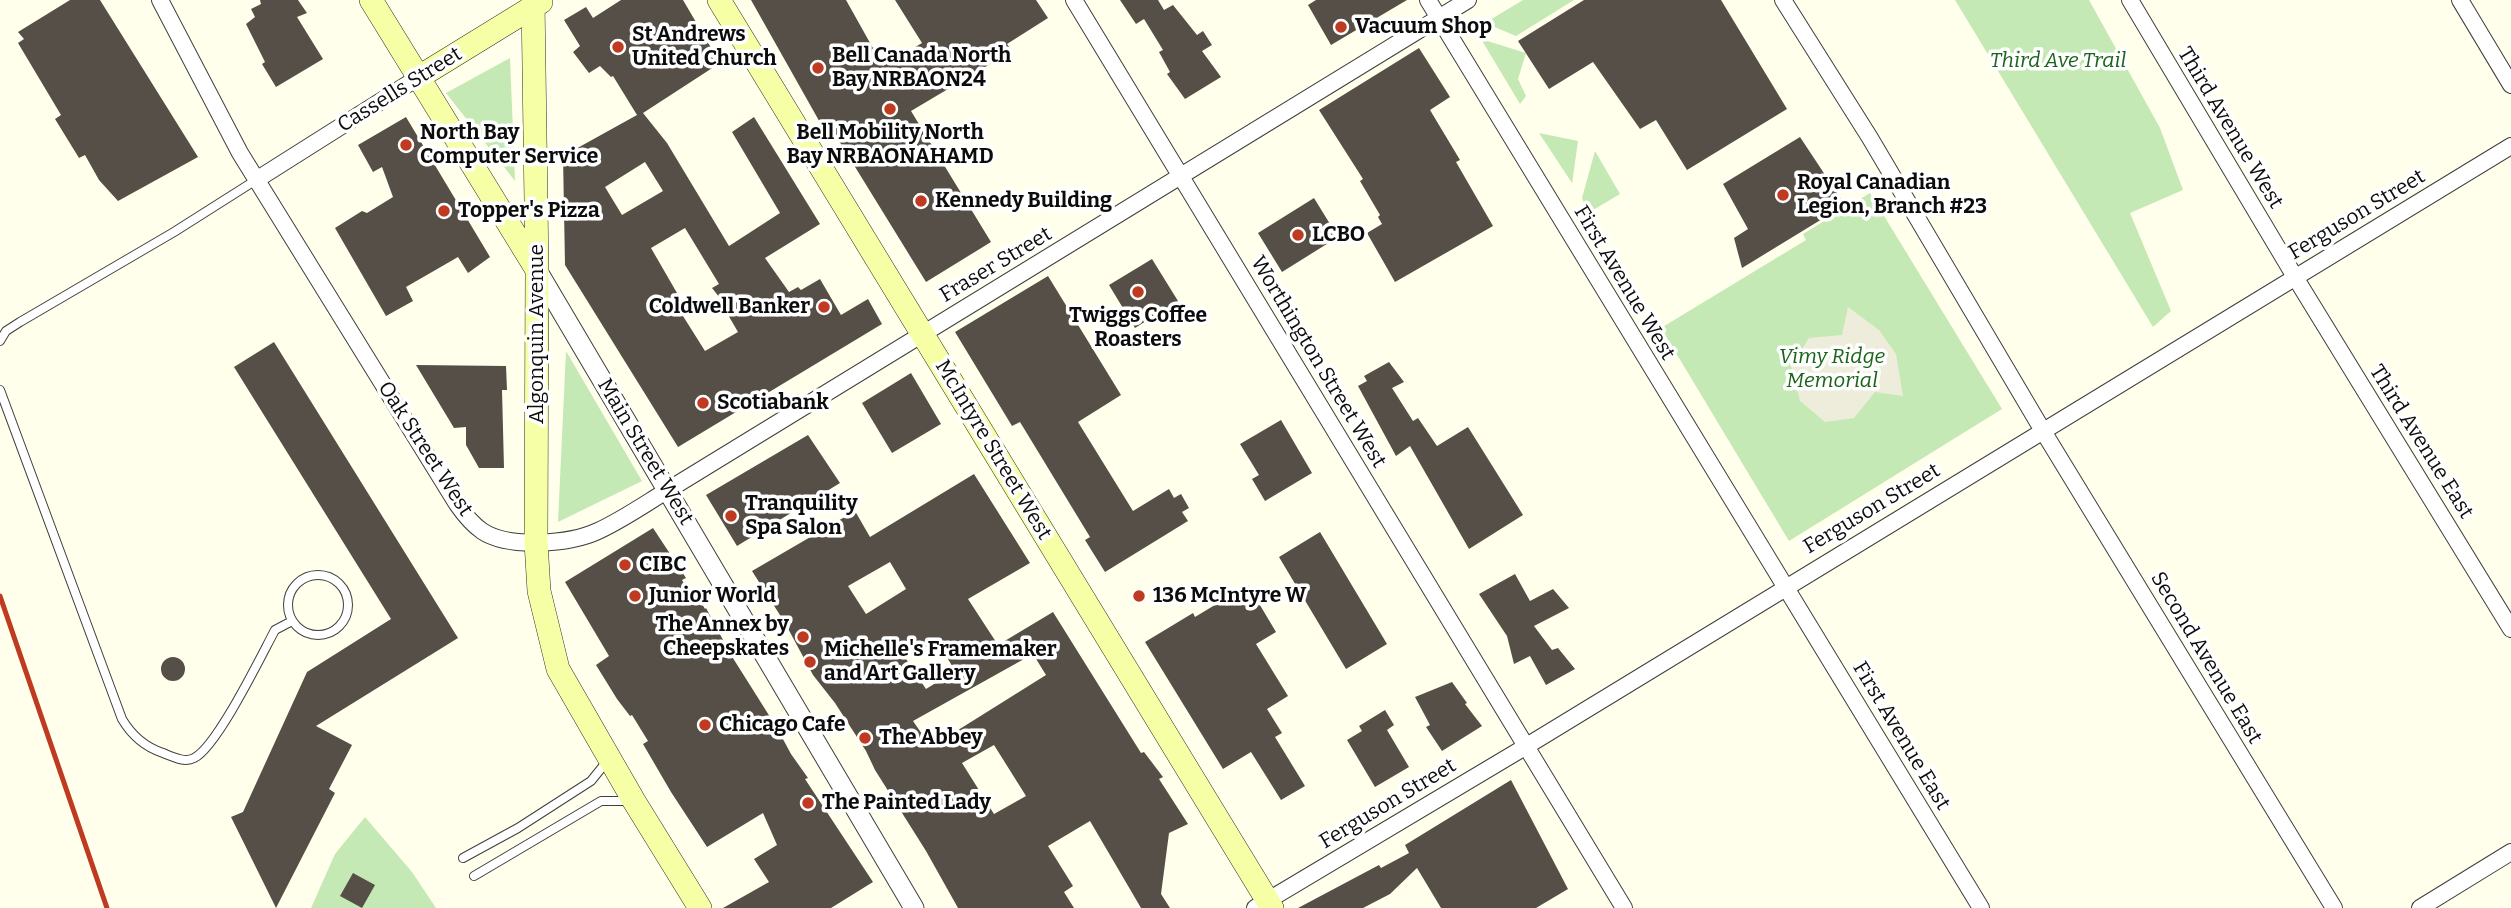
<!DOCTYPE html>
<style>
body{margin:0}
canvas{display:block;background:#ffffeb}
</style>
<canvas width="2511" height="908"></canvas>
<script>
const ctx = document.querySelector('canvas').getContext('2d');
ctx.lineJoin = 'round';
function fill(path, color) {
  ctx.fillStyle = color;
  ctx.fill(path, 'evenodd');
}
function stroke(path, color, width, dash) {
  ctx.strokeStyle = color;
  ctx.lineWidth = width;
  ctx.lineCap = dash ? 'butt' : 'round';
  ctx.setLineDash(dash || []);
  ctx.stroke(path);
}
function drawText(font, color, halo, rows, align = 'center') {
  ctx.font = font + ' Bitter,serif';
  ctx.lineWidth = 7;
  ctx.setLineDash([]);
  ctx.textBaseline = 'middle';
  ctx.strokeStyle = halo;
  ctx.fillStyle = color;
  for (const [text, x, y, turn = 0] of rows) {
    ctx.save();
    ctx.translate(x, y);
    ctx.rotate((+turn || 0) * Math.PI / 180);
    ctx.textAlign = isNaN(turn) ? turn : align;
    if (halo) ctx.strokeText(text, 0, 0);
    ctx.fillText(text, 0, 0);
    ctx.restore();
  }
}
const green = new Path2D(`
 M1523 0H1574L1516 36 1485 23Z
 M1955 0H2089L2160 128 2183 190 2130 213 2171 311 2153 327Z
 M1481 39 1526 53 1518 79 1526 96 1520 104Z
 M510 58 515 181 446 93Z
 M1539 133 1578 141 1572 184V183Z
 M1595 151 1620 194 1588 213 1582 198Z
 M1870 193 2002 409 1789 541 1661 328 1806 240 1803 234Z
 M566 351 642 481 558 522Z
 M365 817 412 872 436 908H311L335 854Z`);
const plaza = new Path2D(`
 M1848 307 1879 330 1896 354 1903 396 1875 392 1854 418 1825 422 1800 401 1791 366 1809 338 1842 335Z`);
const building = new Path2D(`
 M70 0H100L198 157 118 201 99 180 85 155 79 158 55 119 61 115 18 43 24 39 18 32Z
 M260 0H298L307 13 297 17 323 59 276 87 262 64 265 62 246 24 255 17 251 9 261 4Z
 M621 0H683L720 63 643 113 667 143 729 246 780 213 732 132 754 117 820 224 765 258 789 292 798 287 801 290 820 279 841 315 868 299 882 324 678 447 565 265 563 156 637 115 613 76 611 77 600 66 589 73 573 52 580 46 564 20 586 7 593 18ZM645 162 663 191 622 215 605 187ZM685 228 719 284 712 288 727 307 724 308 738 332 705 351 671 297 677 293 651 248Z
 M751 0H846L883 66 922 43 895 0H1036L1048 18 1007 44 1012 51 911 111 991 242 926 282 828 123 822 126Z
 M1120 0H1158L1164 10 1173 5 1197 35 1203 31 1212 45 1202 51 1221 77 1185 99 1167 74 1170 72 1159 52 1163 50 1144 19 1136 24Z
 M1316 0H1407L1331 45 1308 5Z
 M1584 0H1721L1787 109 1687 170 1656 120 1640 129 1593 62 1549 89 1518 41Z
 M1419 48 1450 97 1430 110 1460 160 1456 162 1493 226 1395 282 1367 233 1382 224 1378 217 1380 215 1360 181 1363 179 1319 110Z
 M406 117 490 257 468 273 458 257 406 287 413 301 386 316 335 228 362 211 367 213 393 197 382 167 373 172 358 145Z
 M1800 137 1845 205 1742 268 1734 238 1748 229 1723 184Z
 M1314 198 1338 237 1282 272 1258 233Z
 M1152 259 1178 301 1135 328 1109 285Z
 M1048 276 1121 395 1078 422 1133 511 1169 489 1174 498 1181 494 1189 508 1182 512 1188 521 1105 572 1085 540 1090 537 1020 422 1012 426 955 332Z
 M274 342 458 638 316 726 352 745 329 789 335 793 276 908 231 817 243 812 307 672 391 619 234 367Z
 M1389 362 1404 382 1392 388 1413 421 1418 418 1437 446 1468 427 1523 515 1469 549 1410 446 1396 456 1358 386 1367 381 1364 376Z
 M416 365 506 366 507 390H502L504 468H479L466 445V427L454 428Z
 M911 373 941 424 892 453 862 403Z
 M1281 420 1312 473 1265 501 1252 479 1259 475 1240 444Z
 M808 435 840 483 737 546 706 495Z
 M974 474 1030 563 968 599 998 645 1053 612 1141 753 1144 752 1163 777 1159 779 1188 824 1169 833 1161 894 1170 908H1141L1090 821 1048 846 1073 886 1064 892 1074 908H958L926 851 875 770 866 751 835 703 813 675 785 623 752 571 855 511 870 537ZM890 562 906 589 866 614 848 586ZM937 640 955 671 926 689 906 659ZM1033 654 1046 675 931 747 913 721ZM994 745 1026 796 994 814 962 763Z
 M653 528 686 578 682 580 696 605 701 602 705 609 706 608 731 655 777 728 791 754 808 778 805 779 873 882 831 908H723L769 882 754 859 777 845 763 813 707 847 671 792 643 744 648 741 632 715 630 716 617 699 596 665 609 656 565 582Z
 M1320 532 1387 644 1346 669 1279 557Z
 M1515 574 1530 601 1553 589 1569 608 1534 626 1552 650 1558 648 1575 669 1546 685 1530 656 1514 664 1507 636 1479 594Z
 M1248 585 1276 632 1256 644 1288 696 1267 709 1282 733 1275 737 1305 786 1281 800 1251 752 1223 769 1145 642 1193 613 1195 617Z
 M161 669a12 12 0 1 1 24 0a12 12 0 1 1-24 0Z
 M1452 682 1467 703 1465 704 1482 726 1442 751 1426 727 1430 725 1415 697Z
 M1385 710 1394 725 1387 730 1409 767 1375 787 1347 740 1362 731 1359 726Z
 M1511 780 1568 889 1536 908H1441L1417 868 1390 894 1363 908H1298L1379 865 1381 868 1409 853 1405 845Z
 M353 873 375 885 362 908 340 896Z`);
const service = new Path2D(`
 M0 341 6 331 20 322 174 232 256 180
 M0 390 122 719C132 736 145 747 163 753 173 757 185 763 194 758 217 747 261 656 275 630L292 621
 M288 605a30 30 0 1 1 60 0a30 30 0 1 1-60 0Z
 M463 858 518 828 591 781 608 760
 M474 876 601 801H631`);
const minor = new Path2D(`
 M160 0 240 153 457 504C464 514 472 524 482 531 509 549 570 544 598 531 622 520 645 504 668 490L1468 0
 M1074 0 1624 908
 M1428 0 1981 908
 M1783 0 1870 138 2043 431 2334 908
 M2130 0 2295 277 2511 629
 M2460 0 2511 85
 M256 180 419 77
 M1255 908 1525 747 2511 146
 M2420 908 2511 852`);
const tertiary = new Path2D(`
 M537 270 914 908`);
const secondary = new Path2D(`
 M371 0 537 270
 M533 0 537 270 536 542 539 591 558 669 634 801 700 908
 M719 0 1272 908
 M419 77 541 2`);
const rail = new Path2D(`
 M0 596 107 908`);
const markers = [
 [1341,27,7,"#be3b22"],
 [618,47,7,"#be3b22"],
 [818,68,7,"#be3b22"],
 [890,109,7,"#be3b22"],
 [406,145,7,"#be3b22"],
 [1783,195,7,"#be3b22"],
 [921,201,7,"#be3b22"],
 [444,211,7,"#be3b22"],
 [1298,235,7,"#be3b22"],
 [1138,292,7,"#be3b22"],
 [824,307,7,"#be3b22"],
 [703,403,7,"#be3b22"],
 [731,516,7,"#be3b22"],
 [625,565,7,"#be3b22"],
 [635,596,7,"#be3b22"],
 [1139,596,7,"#be3b22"],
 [803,637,7,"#be3b22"],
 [810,662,7,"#be3b22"],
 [705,725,7,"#be3b22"],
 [865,738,7,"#be3b22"],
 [808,803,7,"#be3b22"]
];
const poiNames = [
 ["Vacuum Shop",1355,27],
 ["St Andrews",632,35],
 ["United Church",632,59],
 ["Bell Canada North",832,56],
 ["Bay NRBAON24",832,80],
 ["North Bay",420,133],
 ["Computer Service",420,157],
 ["Bell Mobility North",890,133,"center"],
 ["Bay NRBAONAHAMD",890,157,"center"],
 ["Royal Canadian",1797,183],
 ["Legion, Branch #23",1797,207],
 ["Kennedy Building",935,201],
 ["Topper's Pizza",458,211],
 ["LCBO",1312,235],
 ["Coldwell Banker",810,307,"right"],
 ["Twiggs Coffee",1138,316,"center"],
 ["Roasters",1138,340,"center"],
 ["Scotiabank",717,403],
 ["Tranquility",745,504],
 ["Spa Salon",745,528],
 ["CIBC",639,565],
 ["Junior World",649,596],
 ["136 McIntyre W",1153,596],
 ["The Annex by",789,625,"right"],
 ["Cheepskates",789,649,"right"],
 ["Michelle's Framemaker",824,650],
 ["and Art Gallery",824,674],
 ["Chicago Cafe",719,725],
 ["The Abbey",879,738],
 ["The Painted Lady",822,803]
];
const parkNames = [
 ["Third Ave Trail",2058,61],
 ["Vimy Ridge",1832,357],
 ["Memorial",1832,381]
];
const streetNames = [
 ["Cassells Street",400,90,-32],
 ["Third Avenue West",2230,128,59],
 ["Ferguson Street",2357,215,-31],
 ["Fraser Street",996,265,-31],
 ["First Avenue West",1624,283,59],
 ["Algonquin Avenue",537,334,-90],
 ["Worthington Street West",1318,362,59],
 ["Third Avenue East",2421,442,58],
 ["Oak Street West",425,449,57],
 ["McIntyre Street West",993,450,59],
 ["Main Street West",645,452,59],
 ["Ferguson Street",1872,509,-31],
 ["Second Avenue East",2206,658,59],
 ["First Avenue East",1901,736,59],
 ["Ferguson Street",1388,804,-31]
];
fill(green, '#c5e9b4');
fill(plaza, '#eeeddb');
fill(building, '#554f48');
stroke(service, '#3f3f3f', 10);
stroke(minor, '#3f3f3f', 18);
stroke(tertiary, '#3f3f3f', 21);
stroke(secondary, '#2e2e2e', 24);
stroke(service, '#fff', 8);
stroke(minor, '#fff', 16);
stroke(tertiary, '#fff', 19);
stroke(secondary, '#f6ffa6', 23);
stroke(rail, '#be3b22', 5);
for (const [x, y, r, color] of markers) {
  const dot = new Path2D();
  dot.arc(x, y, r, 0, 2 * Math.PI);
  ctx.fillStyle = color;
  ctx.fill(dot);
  stroke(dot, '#fff', 2.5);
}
drawText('bold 21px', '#0c0c0c', '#fff', poiNames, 'left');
drawText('italic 21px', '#1b641b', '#fff', parkNames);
drawText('21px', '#0c0c0c', '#fff', streetNames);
</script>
